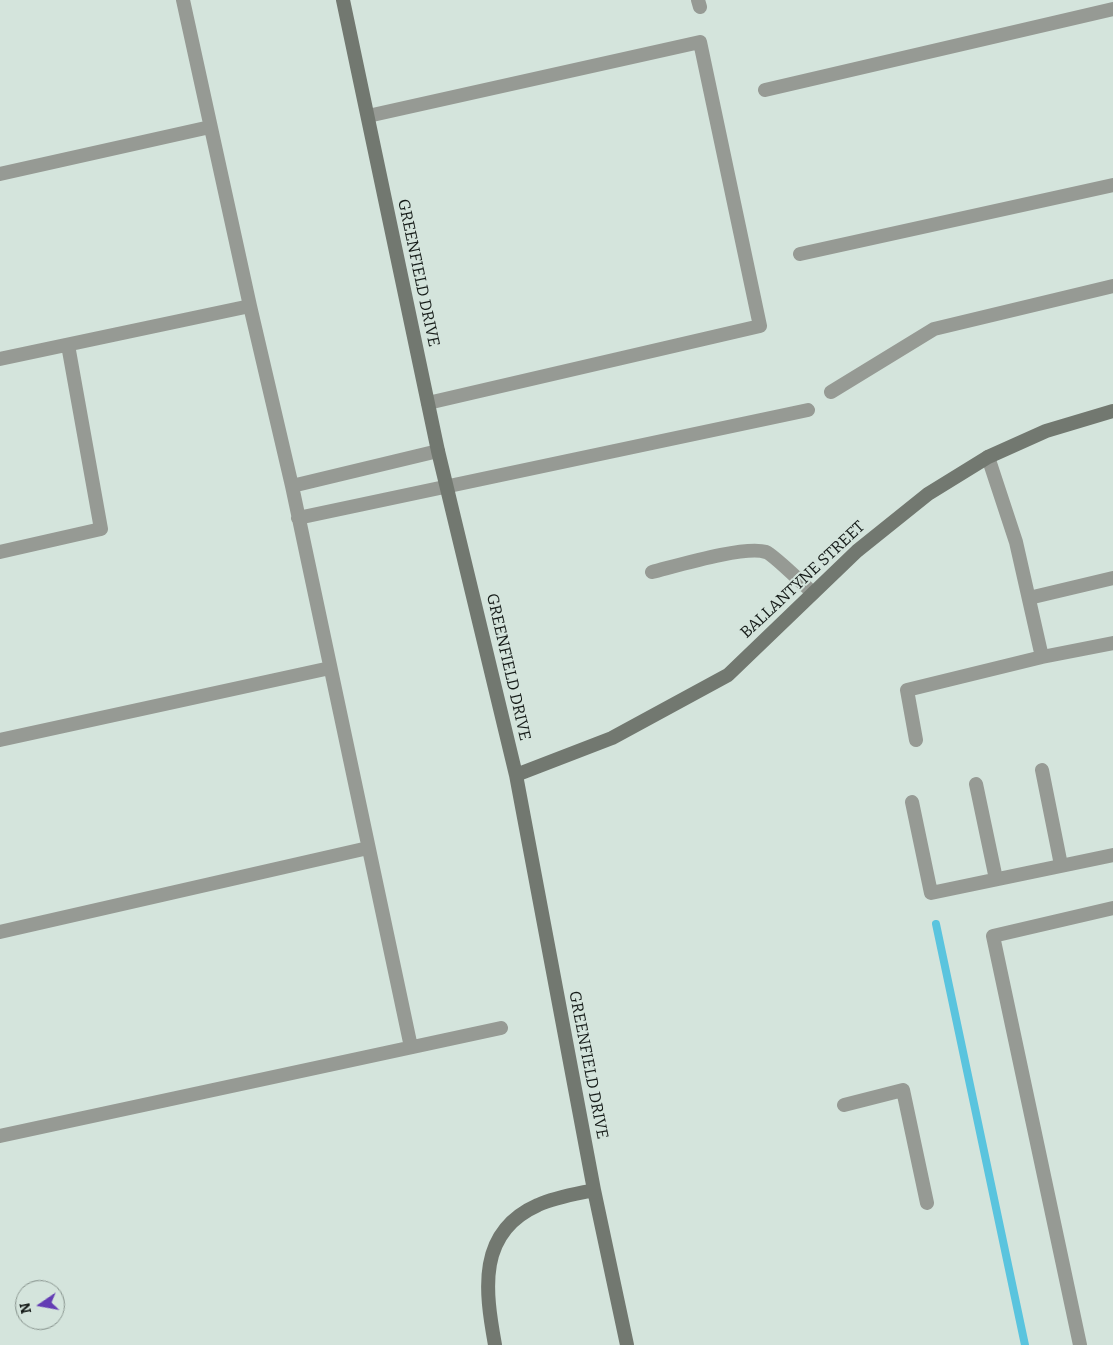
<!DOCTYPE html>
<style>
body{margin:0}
#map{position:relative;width:1113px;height:1345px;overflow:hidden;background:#d4e4dc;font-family:Bitter,serif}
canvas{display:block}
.north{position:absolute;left:15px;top:1280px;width:50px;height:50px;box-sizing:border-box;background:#d4e4dc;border:1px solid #88948e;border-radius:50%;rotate:258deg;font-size:14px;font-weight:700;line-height:20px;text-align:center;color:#151b18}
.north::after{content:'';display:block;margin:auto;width:18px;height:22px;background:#633cb4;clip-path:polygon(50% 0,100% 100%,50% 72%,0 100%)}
</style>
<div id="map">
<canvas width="1113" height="1345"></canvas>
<div class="north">N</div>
</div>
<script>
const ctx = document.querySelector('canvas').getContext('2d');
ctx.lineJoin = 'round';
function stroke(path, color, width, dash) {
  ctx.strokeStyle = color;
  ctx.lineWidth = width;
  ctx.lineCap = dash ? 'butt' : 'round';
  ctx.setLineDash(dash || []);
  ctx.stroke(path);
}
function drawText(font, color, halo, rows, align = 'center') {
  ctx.font = font + ' Bitter,serif';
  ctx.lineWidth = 4;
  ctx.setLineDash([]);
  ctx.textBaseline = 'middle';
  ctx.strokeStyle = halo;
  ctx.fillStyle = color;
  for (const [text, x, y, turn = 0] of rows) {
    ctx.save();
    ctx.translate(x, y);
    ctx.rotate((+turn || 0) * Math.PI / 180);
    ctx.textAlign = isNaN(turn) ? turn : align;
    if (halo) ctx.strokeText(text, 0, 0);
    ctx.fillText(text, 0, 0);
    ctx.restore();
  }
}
const stream = new Path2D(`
 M936 924 1025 1345`);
const service = new Path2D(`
 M183 0 250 306 292 486 411 1047
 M698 0 700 7
 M368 116 700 42 760 326 428 403
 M0 174 210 127
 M0 359 250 306
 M292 486 438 451
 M298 518 808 410
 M0 552 101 529 68 345
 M652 572C676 566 745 545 766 552 774 555 805 586 813 593
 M0 740 330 668
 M1042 770 1061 865
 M976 784 996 879
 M912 802 931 893 1113 855
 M0 932 368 848
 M844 1105 903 1090 927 1203
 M0 1136 501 1028
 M1080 1345 993 936 1113 908`);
const minor = new Path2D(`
 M765 90 1113 9
 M800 254 1113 185
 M831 392 934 329 1113 286
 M988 457 1016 542 1042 657 1113 643
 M1029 598 1113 578
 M916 740 907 690 1042 657`);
const secondary = new Path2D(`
 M343 0 438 451 516 775 594 1190 627 1345
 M516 775 612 738 728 675 857 551 928 494 988 457 1046 431 1113 411
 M495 1345C485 1290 477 1232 538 1205 555 1197 575 1194 594 1190`);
const streetNames = [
 ["GREENFIELD DRIVE",418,273,78],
 ["BALLANTYNE STREET",803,580,-43],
 ["GREENFIELD DRIVE",508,667,77],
 ["GREENFIELD DRIVE",588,1065,79]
];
stroke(stream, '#5ac4de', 8);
stroke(service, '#969a94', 14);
stroke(minor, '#969a94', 14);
stroke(secondary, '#727870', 14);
drawText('16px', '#151b18', '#d4e4dc', streetNames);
</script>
